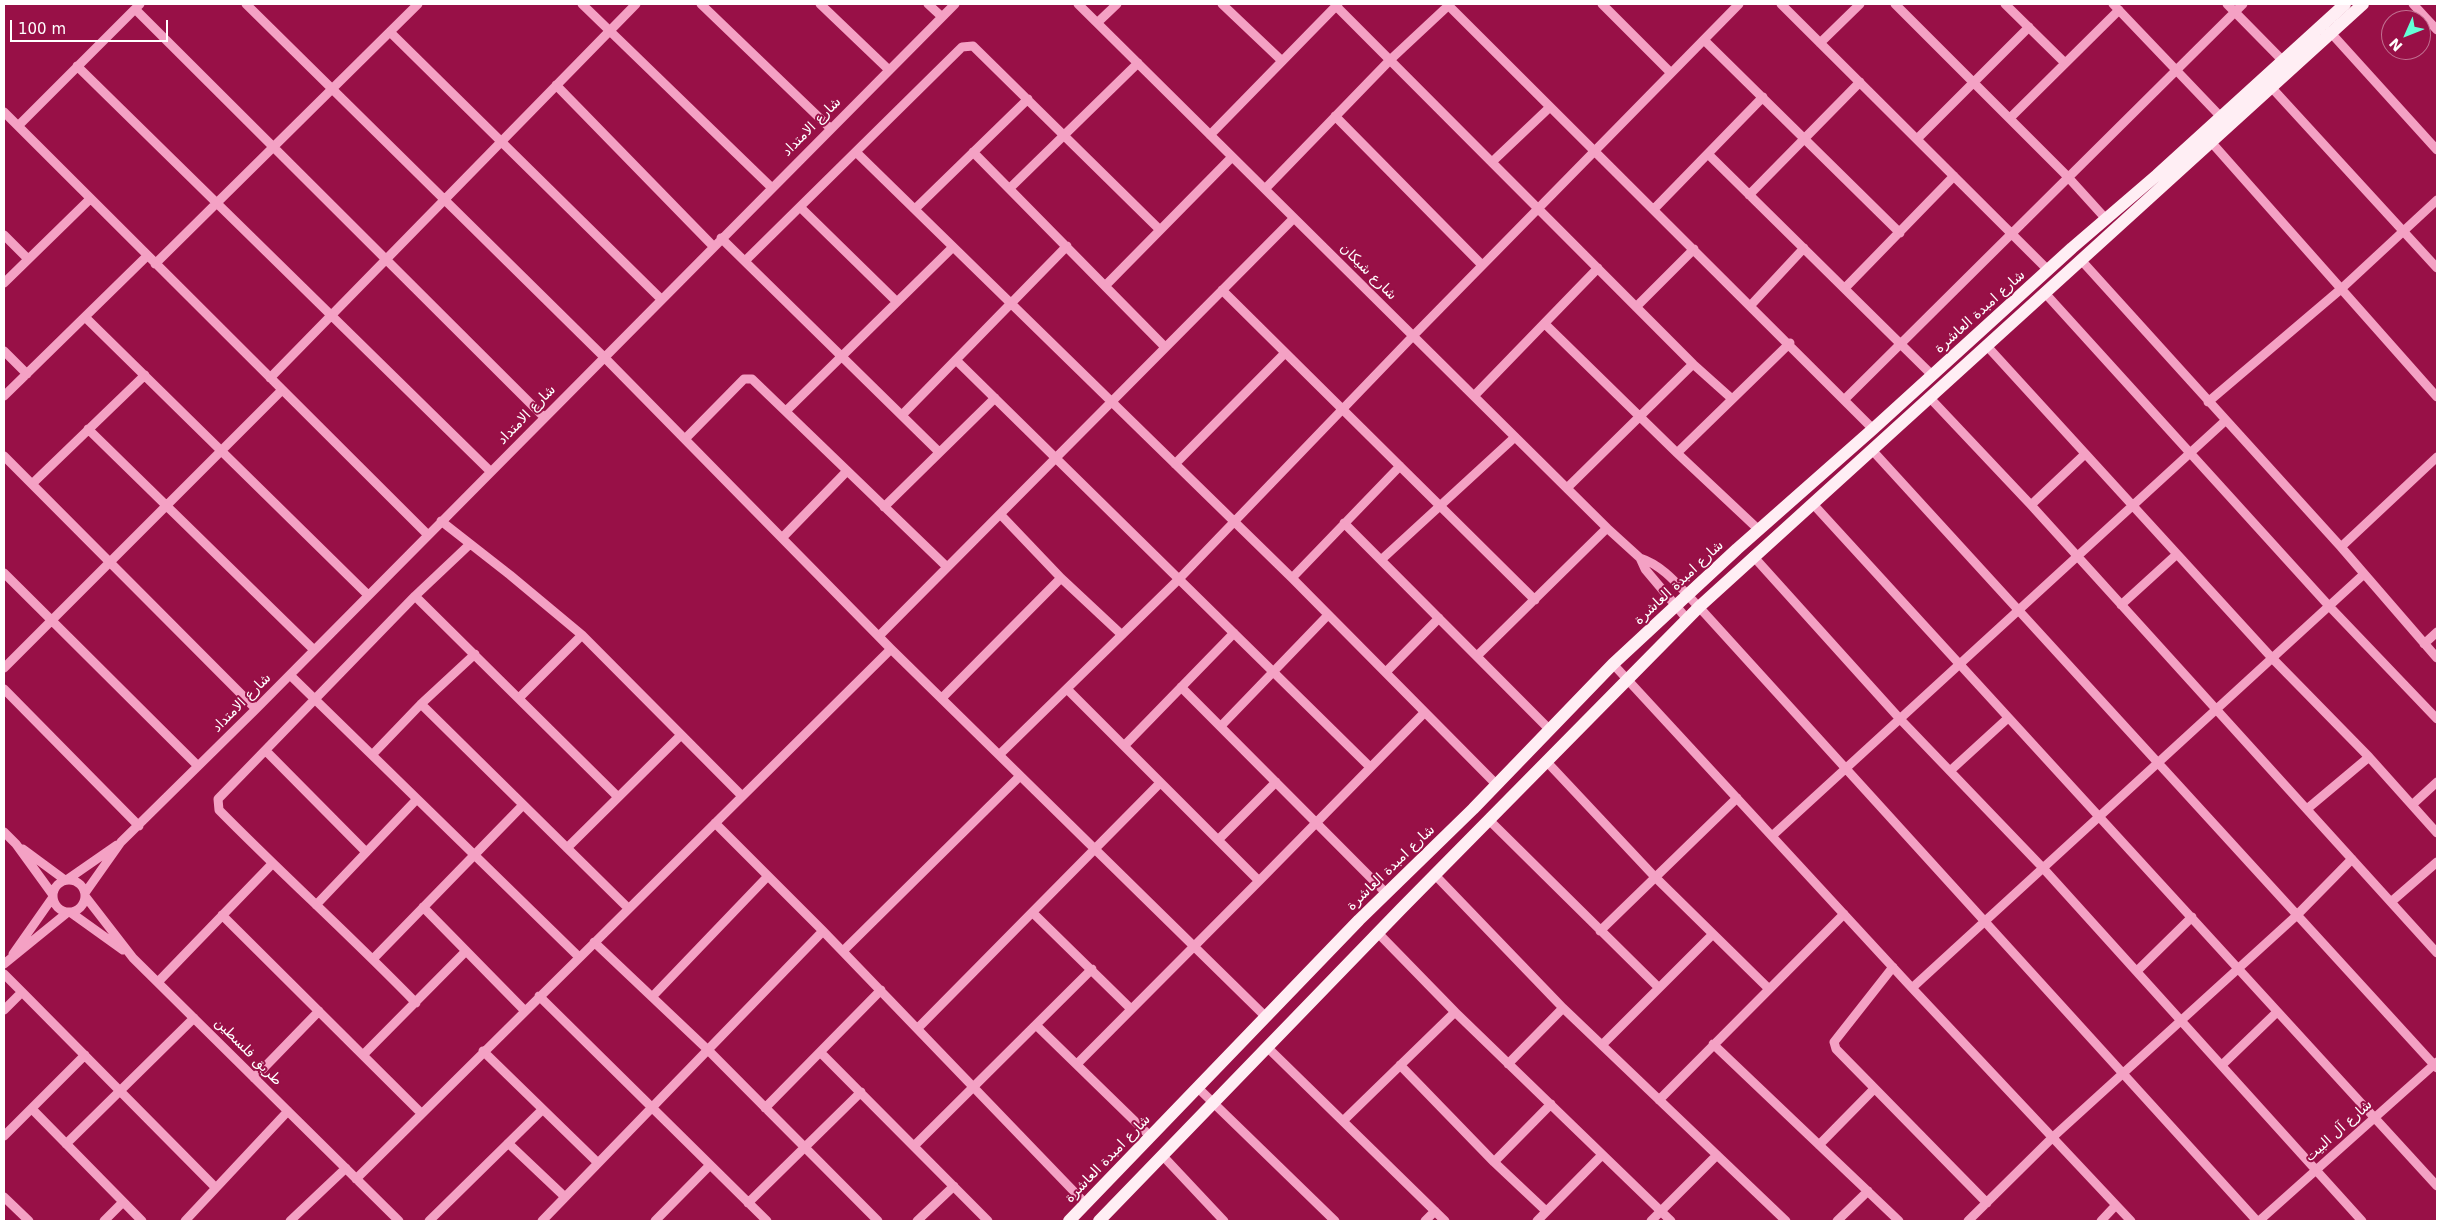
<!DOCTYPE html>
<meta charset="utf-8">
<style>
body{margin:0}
#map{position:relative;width:2441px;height:1225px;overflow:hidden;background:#981047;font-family:"DejaVu Sans",sans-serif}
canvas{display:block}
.frame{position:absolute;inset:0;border:5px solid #fff;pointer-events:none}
.north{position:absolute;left:2381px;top:10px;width:50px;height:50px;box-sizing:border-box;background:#981047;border:1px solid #c17091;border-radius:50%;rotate:226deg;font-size:14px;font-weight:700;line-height:20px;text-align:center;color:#fff}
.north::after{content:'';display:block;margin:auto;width:18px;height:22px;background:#64ffd7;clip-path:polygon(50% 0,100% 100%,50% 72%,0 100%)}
.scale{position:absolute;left:10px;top:20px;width:158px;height:22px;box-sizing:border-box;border:2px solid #fff;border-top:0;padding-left:6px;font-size:15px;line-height:18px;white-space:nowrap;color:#fff;-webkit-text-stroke:4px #981047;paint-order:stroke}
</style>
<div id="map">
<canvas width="2441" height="1225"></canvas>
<div class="frame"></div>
<div class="north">N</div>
<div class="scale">100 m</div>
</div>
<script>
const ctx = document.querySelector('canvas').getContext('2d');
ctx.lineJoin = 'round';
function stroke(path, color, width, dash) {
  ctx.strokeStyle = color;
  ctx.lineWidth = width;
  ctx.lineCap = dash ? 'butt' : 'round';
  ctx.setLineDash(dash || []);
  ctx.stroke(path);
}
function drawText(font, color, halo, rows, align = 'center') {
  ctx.font = font + ' "DejaVu Sans","Noto Naskh Arabic",sans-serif';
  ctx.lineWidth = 4;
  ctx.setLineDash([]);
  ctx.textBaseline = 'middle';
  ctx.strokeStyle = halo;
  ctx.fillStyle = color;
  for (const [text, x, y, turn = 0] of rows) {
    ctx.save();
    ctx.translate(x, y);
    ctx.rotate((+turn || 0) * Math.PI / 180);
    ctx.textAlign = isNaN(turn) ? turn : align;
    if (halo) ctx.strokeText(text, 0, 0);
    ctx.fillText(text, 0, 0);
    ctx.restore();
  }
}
const minor = new Path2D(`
 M246 4 604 357 891 649 1266 1017
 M582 4 772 188
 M701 4 830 128
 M820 4 889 70
 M928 4 941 16
 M1078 4 1607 528 1640 558 1645 569 1687 619
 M1222 4 1281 60
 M1602 4 1671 73
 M1781 4 2048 270
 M1895 4 2067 176 2106 219
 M2005 4 2065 63
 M2113 4 2220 116
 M2227 4 2286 64
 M2413 4 2437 30
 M1448 5 1873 429
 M1336 6 1693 364 1731 398
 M135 9 544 417
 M1097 23 1117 4
 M390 32 661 299
 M2331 33 2437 150
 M1704 40 1900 233
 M1820 43 1860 4
 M77 66 491 472
 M556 85 713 246
 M2272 88 2437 268
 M4 112 427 534
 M1335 116 1482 265
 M2010 118 2119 10
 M18 126 140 4
 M1210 135 1338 4
 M1917 139 2029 27
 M2212 143 2437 397
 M856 152 1292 578 1496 784
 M973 152 1165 347
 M1708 154 1932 375
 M1492 162 1550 107
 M1010 188 1138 63
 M1265 189 1390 60 1450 4
 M1749 195 1860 82
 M800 207 897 302
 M915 209 1028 99
 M1654 209 1763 97
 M4 235 28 259
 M721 238 939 452
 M2081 260 2341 547 2437 658
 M745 261 962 47 973 46 1160 230
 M155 264 418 4
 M4 283 90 199
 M1105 286 1232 157
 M1845 288 1954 176
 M1222 290 1535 600
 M2044 292 2329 606 2437 719
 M1751 305 1804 248
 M1636 307 1694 249
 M85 317 368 595
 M1545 324 1677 453 1759 530
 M1986 345 2272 658 2369 757 2437 833
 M4 351 27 374
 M957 361 1370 767
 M270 378 636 4
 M4 396 147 256
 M1474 396 1598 268
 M1929 397 2031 505 2437 953
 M1845 399 2243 4
 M2208 402 2341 289 2437 200
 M786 411 953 247
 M902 415 1067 246
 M88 429 314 650
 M685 439 744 379H752L947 567
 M1872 450 2437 1068
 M1677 453 1790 343
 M4 456 256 709
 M1175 464 1285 353
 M32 484 145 375
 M1567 488 1693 364
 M1813 504 2437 1186
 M2031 505 2085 454
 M884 507 995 398
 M1000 514 1061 578 1122 635
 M441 521 510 575 582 635 742 796
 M1344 523 1549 729
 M782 538 847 471
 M2341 547 2437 457
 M1753 556 1900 719 2043 868 2362 1221
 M1640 558C1665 566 1681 589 1699 607L2257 1221
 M1381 560 1515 437
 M4 573 198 766
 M1292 578 1400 466
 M415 596 618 797
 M2121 605 2177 554
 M879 636 1294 218
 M2424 644 2437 632
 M1477 656 1607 528
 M1613 664 1912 988 2131 1221
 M4 668 282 390
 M1386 672 1439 618
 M290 675 579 957
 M1181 687 1386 893
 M4 689 139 826
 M1067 689 1259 881 1077 1064
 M519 698 582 635
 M942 698 1061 578
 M421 704 628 908
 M1221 726 1328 615
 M1124 746 1234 633
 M266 751 366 852
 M372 755 421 704 475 654
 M999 755 1179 579 1413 336 1739 4
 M1547 762 1654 876 1768 988
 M1950 771 2008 718
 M2412 805 2437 782
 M2307 809 2369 757
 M1489 820 1659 988
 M715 823 823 931 1086 1204
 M4 832 16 844 53 895
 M1772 836 2225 421
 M1218 840 1276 782
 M567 848 681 735
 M23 849 65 880
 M1435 875 1563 1008 1786 1221
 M68 879 117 845
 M53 896a16 16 0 1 1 32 0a16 16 0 1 1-32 0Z
 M1259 881 1424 713
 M85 893 121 842 256 709 955 4
 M85 896 133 958 399 1221
 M2391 902 2437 862
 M316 905 417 799
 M423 907 525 1011
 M70 912 123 950
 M1033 913 1131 1009
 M222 915 421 1113
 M1600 931 1737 798
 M1378 933 1455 1012 1671 1221
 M594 942 708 1050 878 1221
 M843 951 1020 776
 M13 954 53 897
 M373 959 523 805
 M4 964 68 912
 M1893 967 1834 1042 1836 1049 1987 1203
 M2137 971 2192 917
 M4 974 22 992 4 1010
 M158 982 272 864
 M1912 988 2364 574
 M22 992 215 1187
 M539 996 767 1221
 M652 997 768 876
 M416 1003C352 937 284 876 219 810L218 799 415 596 469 545
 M1036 1025 1151 1137
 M918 1028 1160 783
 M1603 1044 1713 934
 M1713 1044 1899 1221
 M1268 1048 1445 1221
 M483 1051 598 1163
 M820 1052 988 1221
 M364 1054 466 951
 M1508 1064 1563 1008
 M1400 1065 1494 1162 1546 1211
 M2222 1065 2277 1012
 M254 1078 319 1011
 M1197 1087 1335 1221
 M1659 1100 1844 914
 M765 1108 881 990
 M32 1109 142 1221
 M1343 1121 1455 1012
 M4 1136 85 1055
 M508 1143 565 1197
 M66 1144 194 1018
 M1819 1145 1874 1089
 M914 1146 1092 969
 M1162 1155 1224 1221
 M1494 1162 1551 1104
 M356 1179 891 649
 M4 1197 29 1221
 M748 1203 861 1092
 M104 1221 122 1203
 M185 1221 288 1111
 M290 1221 346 1168
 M429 1221 542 1110
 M542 1221 823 931
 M655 1221 710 1165
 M917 1221 954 1186
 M1425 1221 1435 1211
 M1537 1221 1602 1155
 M1651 1221 1717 1155
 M1837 1221 1868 1191
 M1968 1221 2053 1137 2296 916 2352 859
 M2101 1221 2116 1205
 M2259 1221 2437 1062`);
const major = new Path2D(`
 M1069 1221 1359 920 1473 809 1613 664 1737 549 1873 429 2072 248 2157 175 2345 4
 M1099 1221 1401 909 1699 607 2363 4`);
const streetNames = [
 ["شارع الامتداد",812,127,-45],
 ["شارع شيكان",1368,272,45],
 ["شارع امبدة العاشرة",1980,312,-42],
 ["شارع الامتداد",527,415,-46],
 ["شارع امبدة العاشرة",1679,583,-43],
 ["شارع الامتداد",242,703,-45],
 ["شارع امبدة العاشرة",1391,868,-44],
 ["طريق فلسطين",248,1052,45],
 ["شارع آل البيت",2339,1131,-42],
 ["شارع امبدة العاشرة",1108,1159,-46]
];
stroke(minor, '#f4a1c4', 9);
stroke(major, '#ffeef4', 12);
drawText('14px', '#fff', '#981047', streetNames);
</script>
